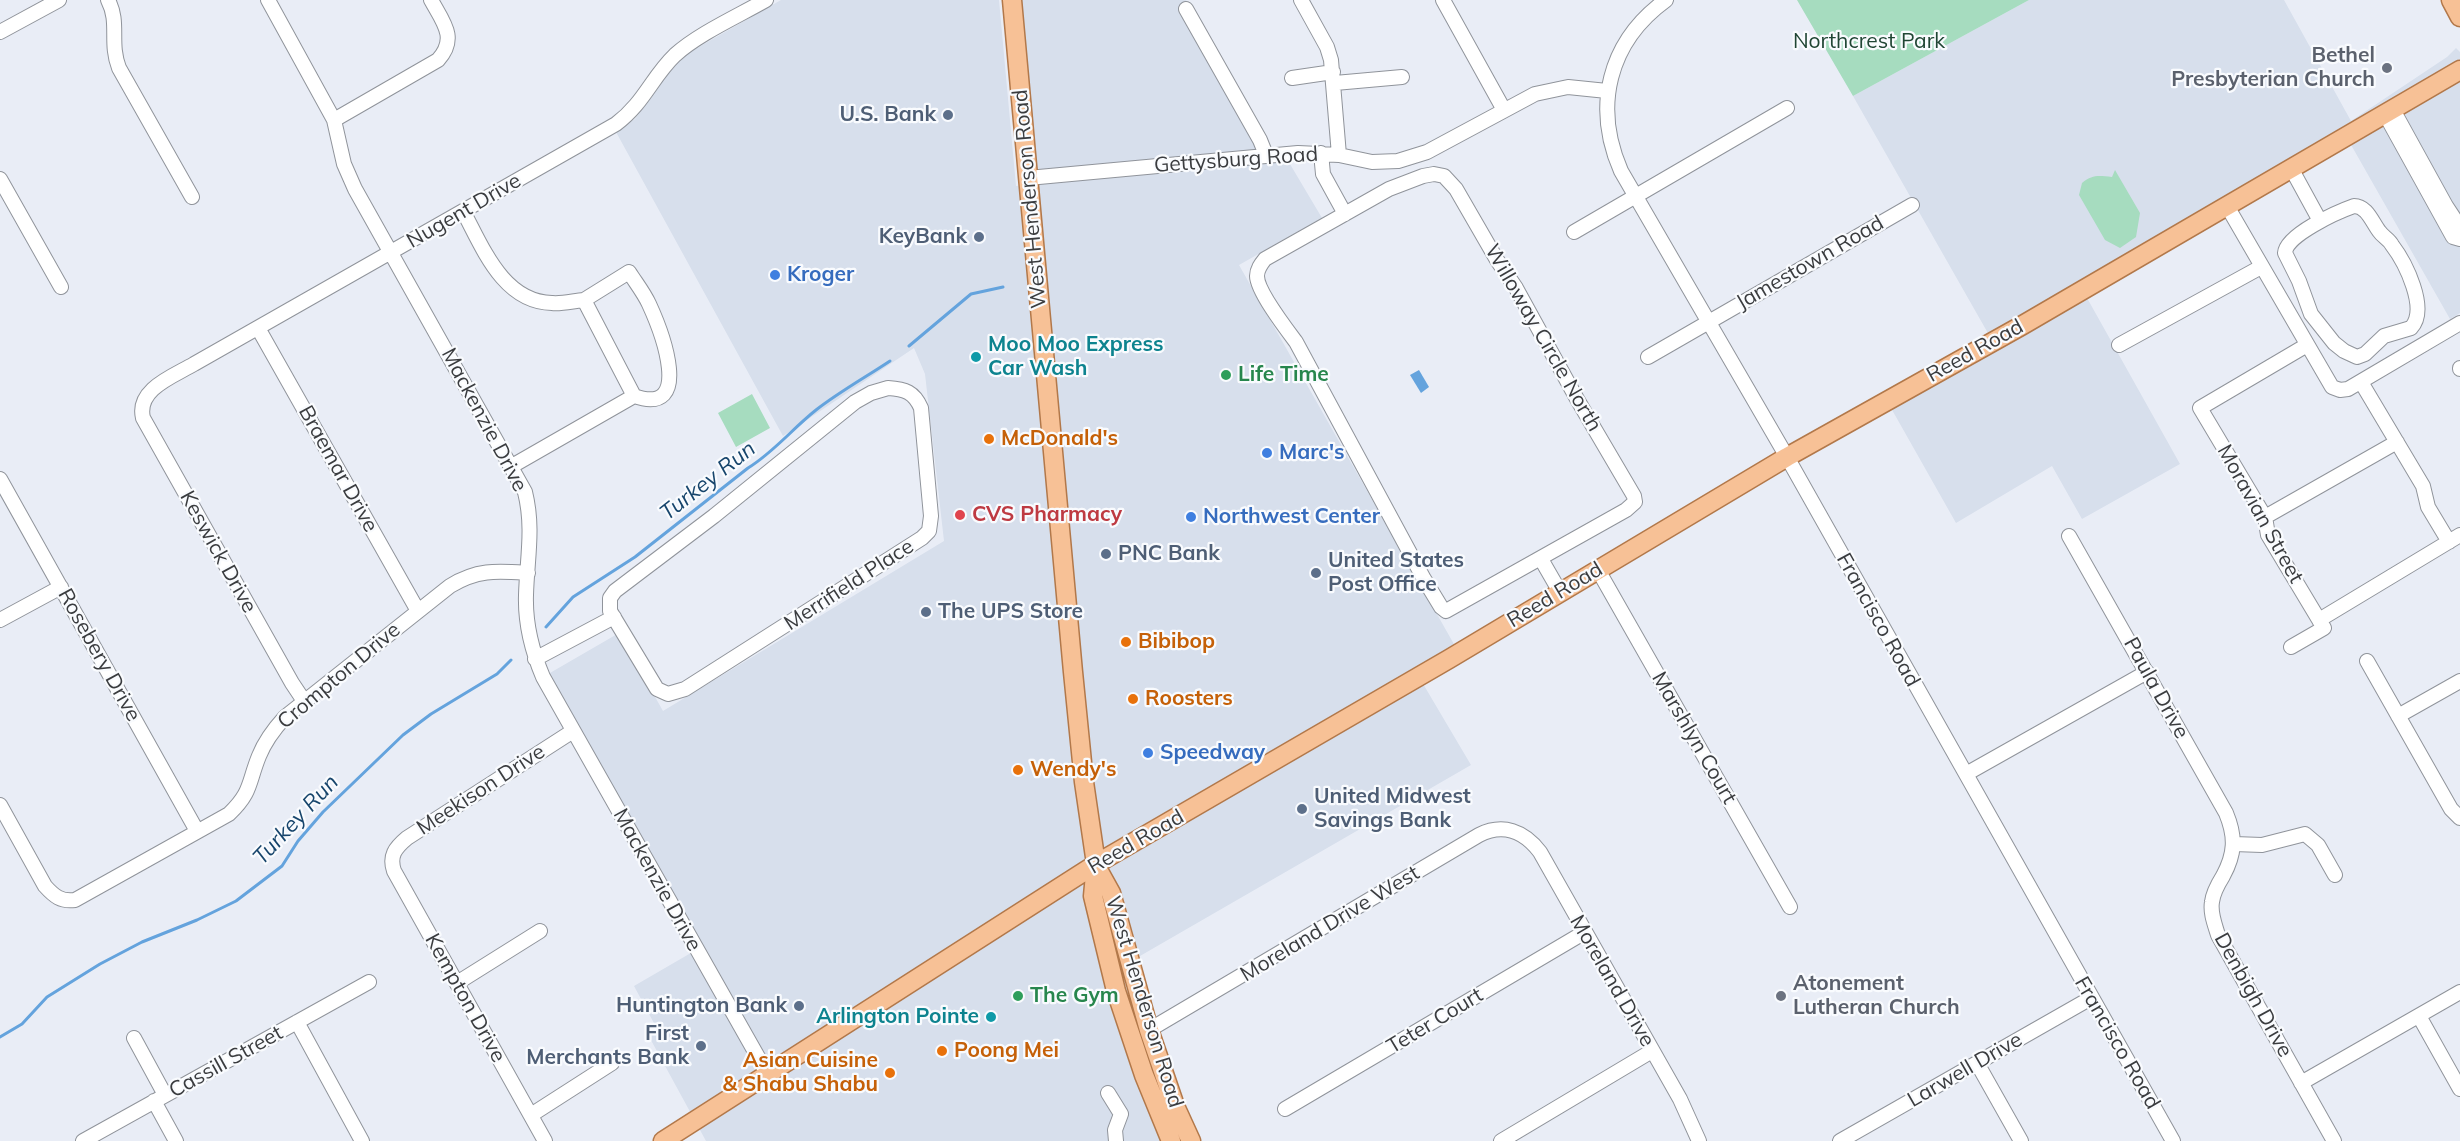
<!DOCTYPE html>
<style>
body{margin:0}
canvas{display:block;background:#e9edf6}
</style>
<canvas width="2460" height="1141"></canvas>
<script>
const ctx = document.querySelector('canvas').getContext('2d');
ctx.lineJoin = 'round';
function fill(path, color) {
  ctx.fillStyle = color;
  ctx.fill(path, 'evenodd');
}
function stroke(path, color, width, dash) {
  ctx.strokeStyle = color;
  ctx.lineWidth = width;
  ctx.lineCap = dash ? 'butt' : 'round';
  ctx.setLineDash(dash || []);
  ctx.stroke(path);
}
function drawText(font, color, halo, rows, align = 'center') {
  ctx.font = font + ' Mulish,sans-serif';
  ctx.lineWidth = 4.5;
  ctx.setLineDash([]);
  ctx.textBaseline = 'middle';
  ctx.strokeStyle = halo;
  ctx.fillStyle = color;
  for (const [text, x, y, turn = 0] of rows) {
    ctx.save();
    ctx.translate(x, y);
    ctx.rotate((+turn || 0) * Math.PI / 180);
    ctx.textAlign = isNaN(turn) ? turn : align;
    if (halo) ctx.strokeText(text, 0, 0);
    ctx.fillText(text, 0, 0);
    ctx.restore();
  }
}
const built = new Path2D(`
 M781 0H999L1016 186 1187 170 1028 178 1012 0H1187L1182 3 1266 155 1284 154 1322 218 1239 265 1459 653 1419 677 1471 765 1114 971 1178 1141H706L646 1031 655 1025 634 986 696 950 543 677 619 633 663 711 944 541 925 374 914 348 783 436 616 132 635 119 652 97 663 78 683 56Z
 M2029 0H2284L2351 121 2447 57 2456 48 2460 52V313L2450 319 2346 136 2082 289 2180 464 2082 519 2052 466 1956 523 1887 401 1993 342 1853 96Z`);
const green = new Path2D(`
 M1797 0H2029L1853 96Z
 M2115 170 2140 213 2136 237 2120 248 2105 240 2079 195 2082 183C2093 174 2099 176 2112 177Z
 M752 394 770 428 736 447 718 413Z`);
const water = new Path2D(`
 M1419 370 1429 387 1421 393 1410 375Z`);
const stream = new Path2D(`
 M909 346 971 294 1003 287
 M546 627 573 597 635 557 748 468C774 452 792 429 816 410 839 392 866 377 890 361
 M0 1037 22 1024 47 997 100 964 142 942 197 920 236 901 282 866 298 841 323 812 403 735 431 714 497 674 511 660`);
const minor = new Path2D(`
 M108 0C120 23 109 42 119 68L192 197
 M268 0 334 120 344 164 355 189 525 492C534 528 527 559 526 595 525 624 532 651 543 677L767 1073
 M1301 0 1327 47 1331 60 1339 155
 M1443 0 1504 110
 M1666 0C1608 42 1593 107 1621 171L1787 457 2173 1141
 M1186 9 1260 140 1266 155
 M0 32 59 0
 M1292 78 1333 72
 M1335 83 1402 77
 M2385 114 2453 237 2460 239
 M2397 117 2446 206 2460 227
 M334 120 438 60C458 38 443 22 431 0
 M1321 153 1323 174 1345 214
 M2291 168 2320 221
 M1434 174 1444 176 1456 189 1497 260 1516 288 1577 399 1634 496 1635 502 1626 510 1446 611 1441 607 1424 579 1296 342C1287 330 1257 291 1257 276 1257 269 1261 264 1265 259L1389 189 1423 176Z
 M1028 178 1298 153 1339 155 1372 162 1398 161 1427 152 1535 94 1568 87 1607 91
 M0 179 61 287
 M2227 206 2332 387 2340 390 2348 389 2460 323
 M2354 206C2367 206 2372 222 2379 231 2383 237 2389 239 2392 245 2405 262 2429 309 2411 328L2384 336 2365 354 2357 357 2344 351 2334 343 2311 314 2299 281 2285 253C2286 235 2337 212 2354 206Z
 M463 211C483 248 503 302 552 303 562 304 573 301 584 300L634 396 512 466
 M1574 232 1787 108
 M584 300 629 272C636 283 644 293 649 304 661 330 695 417 634 396
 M258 328 418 611
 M2119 345 2261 267
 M2307 345 2200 408 2265 517 2268 535 2319 620
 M1648 357 1912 205
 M2460 368V369
 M2361 382 2423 486 2428 507 2449 542
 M888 388C905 389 914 392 921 408L931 516 929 531 922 538 685 689 668 694 657 689 610 611V598L615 591 714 516 855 402 871 393Z
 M0 479 197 831
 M2265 517 2397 442
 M2069 536 2226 813C2236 837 2235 854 2223 876 2218 884 2213 893 2212 902 2210 913 2215 925 2218 935L2334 1141
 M1541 559 1560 592
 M1598 570 1790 907
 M0 620 61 587
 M2291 647 2324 628 2319 620 2460 535
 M535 659 614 617
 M2367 661 2451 809 2460 818
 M304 701 292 683 143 418C136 389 174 376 194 364L616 124C644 103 652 77 675 55 698 34 738 16 766 0
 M2398 716 2460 681
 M1966 774 2147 672
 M0 805 45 886C54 896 61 902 75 900L229 814C252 792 248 783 259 756 265 741 274 729 285 717L450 586C478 569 497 571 528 573
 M2234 844 2262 845 2305 834 2318 845 2335 875
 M457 983 540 931
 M2419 1016 2460 1089
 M297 1022 362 1141
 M1149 1030 1479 835C1503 823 1524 831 1540 852L1680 1099 1699 1141
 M134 1038 165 1095
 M1977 1063 2021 1141
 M2301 1083 2460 992
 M1108 1093 1121 1114 1115 1130 1116 1141
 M154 1101 176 1141
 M1285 1109 1585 932
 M531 1115 612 1063
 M83 1141 369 982
 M545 1141 394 871C389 856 395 848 407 838L573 731
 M1501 1141 1652 1051
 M1840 1141 2091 998`);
const major = new Path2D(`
 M1012 0 1073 672 1084 782 1096 864 1093 896 1116 991 1144 1075 1171 1141
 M2451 0 2460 17
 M1096 866 1111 893 1149 1030 1175 1106 1191 1141
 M663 1141 1096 864 1449 659 1787 457 2021 326 2460 70`);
const markers = [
 [2387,68,6,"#6b7280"],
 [948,115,6,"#5c6f8a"],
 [979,237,6,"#5c6f8a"],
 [775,275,6,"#3f7fe0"],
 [976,357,6,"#0f9aa8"],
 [1226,375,6,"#2e9e5b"],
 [989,439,6,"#e8710a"],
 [1267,453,6,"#3f7fe0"],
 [960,515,6,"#e0444e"],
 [1191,517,6,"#3f7fe0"],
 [1106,554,6,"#5c6f8a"],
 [1316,573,6,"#5c6f8a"],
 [926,612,6,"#5c6f8a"],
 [1126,642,6,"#e8710a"],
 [1133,699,6,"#e8710a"],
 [1148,753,6,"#3f7fe0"],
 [1018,770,6,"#e8710a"],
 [1302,809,6,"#5c6f8a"],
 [1018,996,6,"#2e9e5b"],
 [1781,996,6,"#6b7280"],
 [799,1006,6,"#5c6f8a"],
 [991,1017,6,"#0f9aa8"],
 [701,1046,6,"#5c6f8a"],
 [942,1051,6,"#e8710a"],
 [890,1073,6,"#e8710a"]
];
const parkNames = [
 ["Northcrest Park",1869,42]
];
const worshipNames = [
 ["Bethel",2375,56],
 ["Presbyterian Church",2375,80],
 ["Atonement",1793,984,"left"],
 ["Lutheran Church",1793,1008,"left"]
];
const serviceNames = [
 ["U.S. Bank",936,115],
 ["KeyBank",967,237],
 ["PNC Bank",1118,554,"left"],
 ["United States",1328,561,"left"],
 ["Post Office",1328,585,"left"],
 ["The UPS Store",938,612,"left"],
 ["United Midwest",1314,797,"left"],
 ["Savings Bank",1314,821,"left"],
 ["Huntington Bank",787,1006],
 ["First",689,1034],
 ["Merchants Bank",689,1058]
];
const streetNames = [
 ["Gettysburg Road",1236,160,-4],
 ["West Henderson Road",1030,199,-95],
 ["Nugent Drive",464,211,-30],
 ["Jamestown Road",1810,263,-30],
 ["Willoway Circle North",1543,338,60],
 ["Reed Road",1975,351,-29],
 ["Mackenzie Drive",484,420,62],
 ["Braemar Drive",338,469,61],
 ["Moravian Street",2260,514,61],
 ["Keswick Drive",218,552,61],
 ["Merrifield Place",849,585,-33],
 ["Reed Road",1555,595,-31],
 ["Francisco Road",1878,620,61],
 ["Rosebery Drive",99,655,61],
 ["Crompton Drive",339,676,-40],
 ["Paula Drive",2156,688,61],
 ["Marshlyn Court",1694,738,60],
 ["Meekison Drive",481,790,-33],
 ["Reed Road",1136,842,-30],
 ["Mackenzie Drive",657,880,61],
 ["Moreland Drive West",1330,924,-31],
 ["Moreland Drive",1612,981,60],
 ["Denbigh Drive",2253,995,61],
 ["Kempton Drive",465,998,61],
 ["West Henderson Road",1144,1002,73],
 ["Teter Court",1435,1021,-31],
 ["Francisco Road",2117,1043,60],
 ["Cassill Street",226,1062,-29],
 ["Larwell Drive",1965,1070,-30]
];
const shopNames = [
 ["Kroger",787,275],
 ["Marc's",1279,453],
 ["Northwest Center",1203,517],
 ["Speedway",1160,753]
];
const cultureNames = [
 ["Moo Moo Express",988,345],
 ["Car Wash",988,369],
 ["Arlington Pointe",979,1017,"right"]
];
const leisureNames = [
 ["Life Time",1238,375],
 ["The Gym",1030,996]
];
const foodNames = [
 ["McDonald's",1001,439],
 ["Bibibop",1138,642],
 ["Roosters",1145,699],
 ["Wendy's",1030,770],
 ["Poong Mei",954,1051],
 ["Asian Cuisine",878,1061,"right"],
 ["& Shabu Shabu",878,1085,"right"]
];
const healthNames = [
 ["CVS Pharmacy",972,515]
];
const waterNames = [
 ["Turkey Run",708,481,-38],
 ["Turkey Run",296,820,-47]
];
fill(built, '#d7dfec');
fill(green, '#a6dcbf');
fill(water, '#64a3dd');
stroke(stream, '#64a3dd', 3);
stroke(minor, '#90949b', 16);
stroke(major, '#b2784a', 21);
stroke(minor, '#fff', 14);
stroke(major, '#f7c196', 18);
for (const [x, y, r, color] of markers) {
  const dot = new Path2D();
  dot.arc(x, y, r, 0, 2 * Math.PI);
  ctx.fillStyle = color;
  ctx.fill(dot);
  stroke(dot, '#f9fbfe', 2);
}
drawText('21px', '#204634', '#f9fbfe', parkNames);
drawText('bold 21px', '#5b616d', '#f9fbfe', worshipNames, 'right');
drawText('bold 21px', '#4e5e75', '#f9fbfe', serviceNames, 'right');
drawText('21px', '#3a3c3f', '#f9fbfe', streetNames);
drawText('bold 21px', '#366cbe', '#f9fbfe', shopNames, 'left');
drawText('bold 21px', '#0d838f', '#f9fbfe', cultureNames, 'left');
drawText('bold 21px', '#27864d', '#f9fbfe', leisureNames, 'left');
drawText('bold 21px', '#c56008', '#f9fbfe', foodNames, 'left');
drawText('bold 21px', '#be3a42', '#f9fbfe', healthNames, 'left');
drawText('italic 22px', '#17456c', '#f9fbfe', waterNames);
</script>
